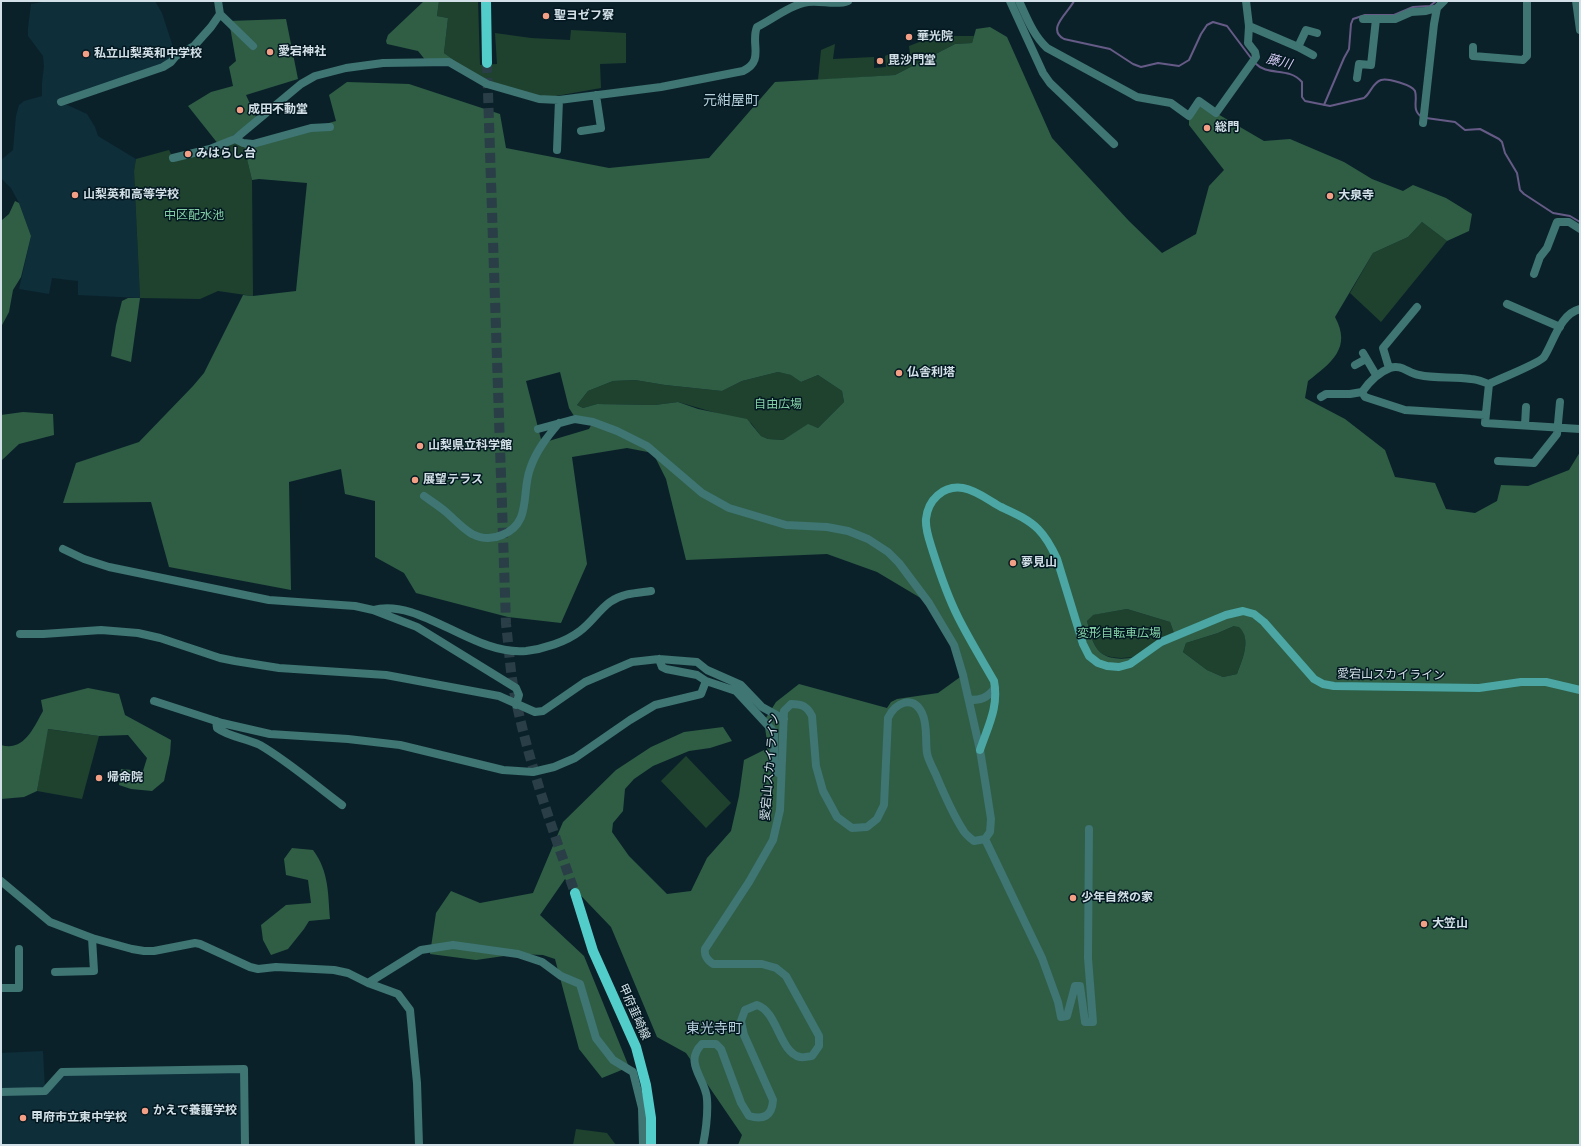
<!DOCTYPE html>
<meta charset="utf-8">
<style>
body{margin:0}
#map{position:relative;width:1581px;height:1146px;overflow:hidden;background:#0b212a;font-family:Rubik,sans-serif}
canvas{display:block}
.frame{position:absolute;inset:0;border:2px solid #d3e0e7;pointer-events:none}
</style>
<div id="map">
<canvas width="1581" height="1146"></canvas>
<div class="frame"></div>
</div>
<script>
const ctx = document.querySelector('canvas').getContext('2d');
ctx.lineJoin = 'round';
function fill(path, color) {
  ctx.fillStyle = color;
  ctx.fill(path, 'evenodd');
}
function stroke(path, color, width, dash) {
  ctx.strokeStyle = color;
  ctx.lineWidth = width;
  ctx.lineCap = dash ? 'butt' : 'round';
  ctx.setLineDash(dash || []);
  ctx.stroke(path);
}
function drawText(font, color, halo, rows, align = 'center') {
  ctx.font = font + ' Rubik,"Noto Sans JP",sans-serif';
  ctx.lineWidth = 3;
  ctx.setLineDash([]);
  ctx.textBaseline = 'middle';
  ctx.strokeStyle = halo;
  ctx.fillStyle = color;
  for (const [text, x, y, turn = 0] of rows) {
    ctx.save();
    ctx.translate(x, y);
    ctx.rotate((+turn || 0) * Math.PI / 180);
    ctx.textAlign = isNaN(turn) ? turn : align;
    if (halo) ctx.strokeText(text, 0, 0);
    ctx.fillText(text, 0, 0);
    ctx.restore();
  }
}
const built = new Path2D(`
 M48 1H155L162 13 176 56 171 62 61 102 87 114 95 127 98 136 136 159 134 171 140 298 78 295V281L52 278 49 294 19 289 31 236 19 203 11 188 1 178V160L13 150 16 116 19 105 24 101 42 96V83L44 66 43 56 28 36V28L31 4Z
 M43 1051 45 1090 62 1072 244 1069 245 1145H1V1053Z`);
const green = new Path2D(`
 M439 1H478L480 65 497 64 495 33 531 38 570 40 571 30 626 33V63L600 64 601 88 539 99 487 84 444 53 448 18 437 16Z
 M935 36H974L972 43 955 44 895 75 818 80 821 50 835 44 833 59 874 57V68L886 67 885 56 894 52 895 57 910 54 909 46Z
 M235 139 243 143 252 180 253 296 218 291 200 299 140 298 134 171 136 159 169 150 173 158Z
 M1422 222 1447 241 1381 322 1350 293 1373 253 1408 237Z
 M778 372 792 375 801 382 818 375 842 391 844 402 818 428 808 425 783 440 768 439 761 436 751 423 678 402 655 405 597 404 583 408 577 405 588 391 613 381 635 380 665 385 722 391 742 381Z
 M1127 609 1170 622 1175 636C1165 642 1155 650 1145 654 1134 658 1110 661 1100 652 1092 645 1090 631 1087 621L1092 615Z
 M1234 626H1239C1252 639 1242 660 1237 674L1223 677 1207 670 1183 652 1186 643 1218 633Z
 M47 729 99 736 82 799 37 791Z
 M686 756 731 803 706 828 661 781Z
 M576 1129 607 1133 616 1145H573Z`);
const forest = new Path2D(`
 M424 1H439L437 16 448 18 444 53 487 84 449 62H427L418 51 387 44 386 41 388 35Z
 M286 19 298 79 246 95 257 119 219 145 188 106 211 92 233 86 229 67 236 61 229 21Z
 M990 27 1007 37 1052 138 1129 221 1162 253 1196 234 1209 186 1224 170 1189 125V116L1199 101 1216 113 1264 141 1290 139 1344 162 1372 179 1403 191 1413 185 1446 198 1472 214 1469 231 1447 241 1422 222 1408 237 1373 253 1335 317C1352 348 1331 363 1308 381L1305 398 1345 419 1385 450 1395 477 1435 483 1446 509 1475 513 1497 501 1501 485 1528 486 1569 470 1580 452V1145H738L742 1135 686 1053 657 1037 611 927 565 879 540 915 584 956 629 1067 602 1078 579 1049 555 959 543 955 518 954 476 960 430 954 436 913 451 891 480 903 533 893 563 822 616 770 651 747 684 732 723 727 732 741 710 748 689 751 653 766 634 779 625 789 623 811 613 823 612 832 629 856 667 894 691 891 707 858 731 831 739 796 744 760 768 748 764 721 776 702 799 684 887 708 891 702 897 699 938 693 963 675 954 645 929 603 877 572 827 554 686 560 666 479 653 453 627 448 572 457 587 564 561 623 508 617 416 593 404 573 375 557V501L345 494 341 469 289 482 291 590 169 567 151 502 63 503 76 463 139 442 193 386 204 373 243 295 253 296 296 291 307 183 259 179 252 180 243 143 253 144 336 121 329 95 347 82 409 84 500 114 506 148 609 168 709 158 775 82 895 75 955 44 972 43 976 29ZM560 372 569 408 574 416 593 422 589 429 542 443 526 381ZM778 372 791 375 801 382 818 375 842 391 844 402 818 428 808 424 783 440 768 439 761 436 747 419 698 409 678 402 655 405 597 404 583 408 577 405 588 391 613 381 635 380 665 385 722 391 742 381ZM1127 609 1170 622 1175 636C1165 642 1155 650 1145 654 1133 659 1111 662 1100 652 1092 645 1090 631 1087 621L1093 615ZM1234 626 1239 627C1252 639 1242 660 1237 674L1223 677 1207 670 1183 652 1186 643 1218 633Z
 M15 201 19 203 31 236 21 277 13 290 9 312 1 327V227L2 220 9 214Z
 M128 298H140L131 362 111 356 116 325 122 301Z
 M23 412 53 414 54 435 19 444 1 461V415Z
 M88 688 119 694 125 715 171 740 170 754 164 781 152 791 131 789 119 785 121 769 143 771 147 758 128 735 99 736 48 729 37 791 24 797 1 799V745C24 752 34 727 43 711L41 700Z
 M292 848 313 850C329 871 328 894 330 919L309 921 304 929 288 949 271 955 263 940 261 925 286 905 311 903 308 880 286 875 284 859Z`);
const stream = new Path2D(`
 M1074 1C1068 13 1046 29 1064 39L1110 49 1133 64 1141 67 1158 63 1179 66 1189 60 1201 34 1207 25 1213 22 1227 26 1251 58
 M1255 63C1268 77 1288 66 1302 82V97L1305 101 1330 106 1364 98C1371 93 1372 83 1381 80 1388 78 1412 85 1415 91 1418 101 1411 110 1422 117
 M1324 105 1344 58 1349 49 1351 24 1353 19 1365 15H1394L1413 7 1430 6 1436 1
 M1426 118 1455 122 1465 130 1480 129 1499 139 1502 142 1505 153 1517 173 1520 190 1524 194 1553 213 1570 216 1580 222`);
const primaryTunnel = new Path2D(`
 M487 63 506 624C509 647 510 672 515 696 529 764 552 828 575 893`);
const street = new Path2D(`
 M1010 1 1043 73 1050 83 1114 144
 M1019 1C1027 18 1033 35 1047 48L1128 92 1137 97 1171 103 1189 116 1199 101 1216 113 1256 57 1255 52 1248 43 1249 26 1246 1
 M1576 1 1580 30
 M220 14 253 46
 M1363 19H1395L1411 12 1426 11 1437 8
 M1249 26 1298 47 1306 30 1317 33
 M1298 47 1313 55
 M1473 47V56L1523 60 1527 56V1
 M1357 78 1359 64 1371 65 1376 19
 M61 102 163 67 171 62 176 56 194 46 211 27 220 14 218 1
 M1423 123 1434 24 1437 8 1444 1
 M581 131 601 128 596 95
 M235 139 243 143 253 144 311 128 330 127
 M557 150 559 100
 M173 158 210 149 235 139 301 84 315 76 346 68 383 63 449 62 487 84 539 99 559 100 661 87 743 71C765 61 750 43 757 27 773 19 790 5 808 2 821 0 836 6 848 1
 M1534 274 1540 257 1547 248 1557 222H1569L1580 229
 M1507 304 1560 327
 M1363 353 1376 375
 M1355 365 1366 359
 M1389 368 1383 348 1417 307
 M1489 384 1485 423 1580 429
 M1321 397 1326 394H1350L1362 392
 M1485 415 1405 410 1365 397 1362 392C1369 382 1377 373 1390 368 1401 364 1408 373 1419 375 1436 379 1454 376 1471 379 1477 379 1483 382 1489 384 1499 379 1540 363 1544 357 1554 341 1560 314 1580 309
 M1525 425 1526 407
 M538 429 575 419 593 422 617 431 647 446 702 493 729 508 786 525 827 527 848 531 868 539 888 552 899 563 929 603 954 645 963 675 980 750 986 787 991 819 990 832 985 839 974 841C970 838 965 834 963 830 952 813 944 794 936 775 933 768 928 760 927 753 925 740 928 725 922 713 913 694 895 703 888 718L884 805 877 819 867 827 852 828 837 817 823 791 816 766 812 716C807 706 802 704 791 704L784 711 780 810 773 840 749 882 705 949C704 956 707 960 713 964H762L776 968 786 976 819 1036V1046L812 1056C809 1056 803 1058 800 1057 779 1052 778 1012 757 1005L745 1010 741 1021 744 1035 773 1100C772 1116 764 1120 749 1116L741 1103 721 1049 716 1044H702C683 1063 706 1079 707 1099 708 1114 706 1130 703 1145
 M1498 461 1534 463 1557 434 1560 402
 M424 496C431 501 439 506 446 512 455 520 462 528 472 534 482 539 491 540 502 535 532 523 521 494 530 469 536 451 547 437 559 423
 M63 549 84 559 109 567 269 600 355 606 373 610 417 627 516 688 519 695 516 705
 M373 610C420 597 473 656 526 651 543 649 566 642 580 631 591 623 599 610 610 602 623 593 637 593 651 591
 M20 634H43L101 630 138 633 160 638 220 658 235 661 279 668 386 675 499 696 535 712 543 711 585 682 632 662 659 659 697 662 707 670 741 685 762 707 784 719
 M659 659 662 667 666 669 697 675 706 681 736 691 774 732V770L781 775
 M969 700C982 700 987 698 995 688
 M154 701 222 723 270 734 348 739 400 745 503 770 533 772 554 767 575 758 630 720 655 705 701 694 706 681
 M216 721 217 728C229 737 246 738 260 745 289 762 315 785 342 805
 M985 839 1042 958 1058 1002 1061 1017 1067 1016 1075 986H1080L1085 1022H1093L1088 958 1089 829
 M1 881 50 922 92 938 132 949 144 951H154L195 943 200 944 250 967 258 969 276 967 334 970 348 973 368 983 398 994 410 1010 417 1083 419 1145
 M55 972 94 971 92 938
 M368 983 421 950 453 945 518 954 542 962 561 976 580 984 596 1038 613 1060 633 1072 642 1108 643 1145
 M1 988H19V949
 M1 1092 45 1091 62 1072 244 1069 245 1145`);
const secondary = new Path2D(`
 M980 750C988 726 999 707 994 681 982 660 969 639 958 617 948 597 940 574 933 552 930 542 925 530 926 519 928 500 943 485 963 488 976 490 990 501 1001 507 1014 513 1028 519 1038 529 1047 538 1052 548 1057 559L1083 644 1089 656 1098 663 1107 666 1119 667 1130 664 1161 642 1226 615 1243 611 1254 614 1264 622 1314 679 1323 684 1334 686 1479 688 1521 682H1546L1580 690`);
const primary = new Path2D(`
 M486 1 487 63
 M575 893 593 951 636 1047 646 1085 651 1118V1145`);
const markers = [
 [546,16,4,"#f39f85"],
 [909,37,4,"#f39f85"],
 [270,52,4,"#f39f85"],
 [86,54,4,"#f39f85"],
 [880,61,4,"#f39f85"],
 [240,110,4,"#f39f85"],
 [1207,128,4,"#f39f85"],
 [188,154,4,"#f39f85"],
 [75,195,4,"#f39f85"],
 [1330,196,4,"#f39f85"],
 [899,373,4,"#f39f85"],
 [420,446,4,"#f39f85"],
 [415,480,4,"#f39f85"],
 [1013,563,4,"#f39f85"],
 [99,778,4,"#f39f85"],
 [1073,898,4,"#f39f85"],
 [1424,924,4,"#f39f85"],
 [145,1111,4,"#f39f85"],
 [23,1118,4,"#f39f85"]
];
const poiNames = [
 ["聖ヨゼフ寮",554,16],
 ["華光院",917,37],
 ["愛宕神社",278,52],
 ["私立山梨英和中学校",94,54],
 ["毘沙門堂",888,61],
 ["成田不動堂",248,110],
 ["総門",1215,128],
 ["みはらし台",196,154],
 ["山梨英和高等学校",83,195],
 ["大泉寺",1338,196],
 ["仏舎利塔",907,373],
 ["山梨県立科学館",428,446],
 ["展望テラス",423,480],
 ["夢見山",1021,563],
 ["帰命院",107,778],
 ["少年自然の家",1081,898],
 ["大笠山",1432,924],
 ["かえで養護学校",153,1111],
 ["甲府市立東中学校",31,1118]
];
const parkNames = [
 ["中区配水池",194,216],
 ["自由広場",778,405],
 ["変形自転車広場",1119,634]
];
const streetNames = [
 ["愛宕山スカイライン",1391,675,1],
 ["愛宕山スカイライン",770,767,-85],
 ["甲府韮崎線",634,1012,66]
];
const waterNames = [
 ["藤川",1279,62,15]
];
const quarterNames = [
 ["元紺屋町",731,101],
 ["東光寺町",714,1029]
];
fill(built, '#0e2e3a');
fill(green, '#1f422f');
fill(forest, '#2f5e45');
stroke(stream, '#665b86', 2);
stroke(primaryTunnel, '#293e46', 10, [10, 5]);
stroke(street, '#3f7573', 8);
stroke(secondary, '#4ba6a4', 8);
stroke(primary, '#53cdca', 10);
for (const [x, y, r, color] of markers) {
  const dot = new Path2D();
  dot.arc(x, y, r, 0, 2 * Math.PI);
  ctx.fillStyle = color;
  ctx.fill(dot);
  stroke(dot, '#031820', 1.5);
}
drawText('bold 12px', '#d3e0e7', '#031820', poiNames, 'left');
drawText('12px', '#85d1a7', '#031820', parkNames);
drawText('12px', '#d3e0e7', '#031820', streetNames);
drawText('italic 13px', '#d6cdf7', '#031820', waterNames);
drawText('14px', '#b6d0dc', '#031820', quarterNames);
</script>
